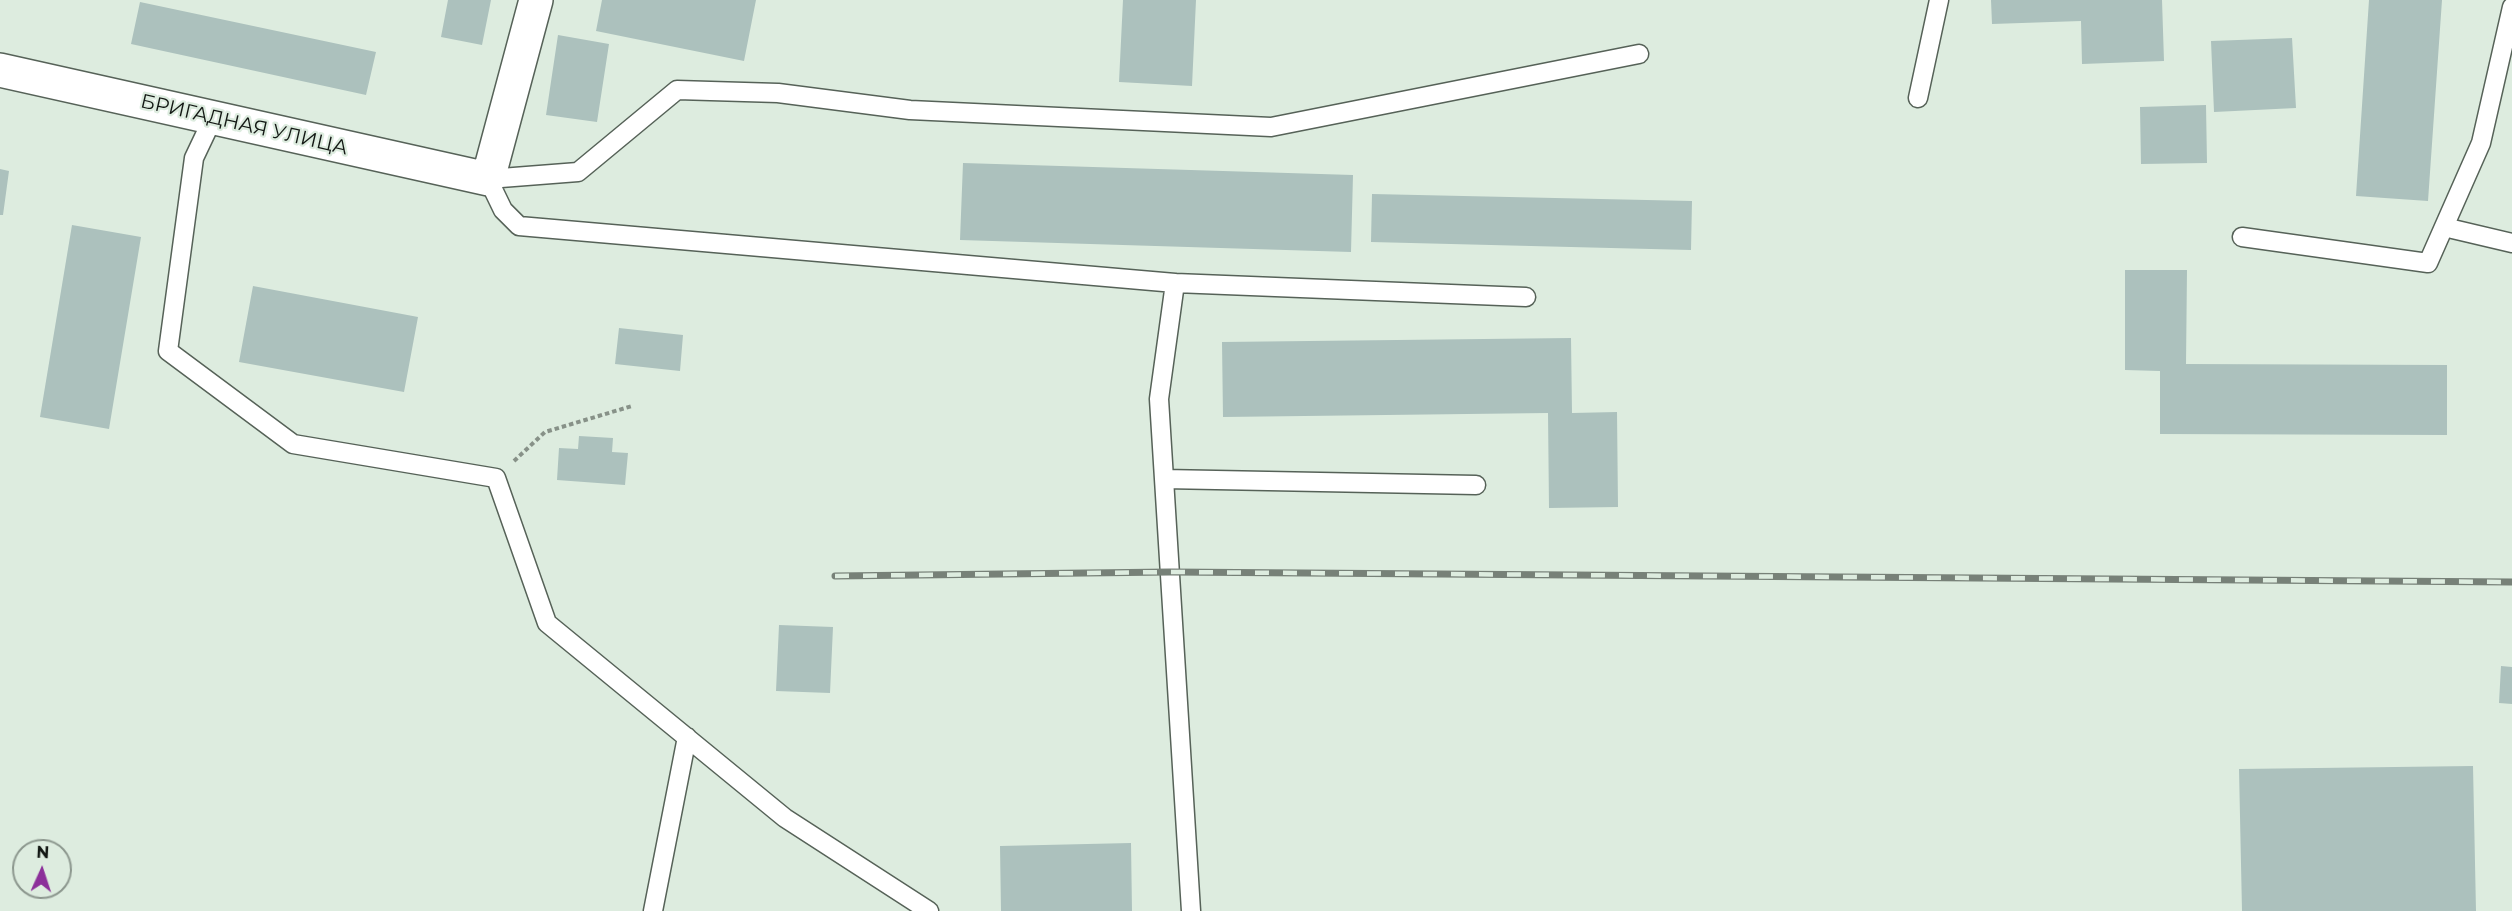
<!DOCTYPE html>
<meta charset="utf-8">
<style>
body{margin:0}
#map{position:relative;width:2512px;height:911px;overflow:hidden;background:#ddecdf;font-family:Montserrat,sans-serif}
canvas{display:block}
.north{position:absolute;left:12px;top:839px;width:60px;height:60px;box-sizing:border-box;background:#ddecdf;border:2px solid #8c978e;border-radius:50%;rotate:3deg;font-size:16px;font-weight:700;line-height:24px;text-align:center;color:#131814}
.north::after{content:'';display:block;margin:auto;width:21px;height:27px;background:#8c309a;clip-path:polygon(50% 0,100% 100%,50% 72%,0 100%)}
</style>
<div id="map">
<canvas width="2512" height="911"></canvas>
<div class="north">N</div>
</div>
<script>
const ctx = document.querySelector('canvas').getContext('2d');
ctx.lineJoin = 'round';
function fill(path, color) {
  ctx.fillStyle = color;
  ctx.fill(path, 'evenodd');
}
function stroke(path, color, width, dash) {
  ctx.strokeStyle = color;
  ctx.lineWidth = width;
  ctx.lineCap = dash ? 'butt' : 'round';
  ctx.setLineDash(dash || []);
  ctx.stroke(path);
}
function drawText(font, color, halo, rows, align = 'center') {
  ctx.font = font + ' Montserrat,sans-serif';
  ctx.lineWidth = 4.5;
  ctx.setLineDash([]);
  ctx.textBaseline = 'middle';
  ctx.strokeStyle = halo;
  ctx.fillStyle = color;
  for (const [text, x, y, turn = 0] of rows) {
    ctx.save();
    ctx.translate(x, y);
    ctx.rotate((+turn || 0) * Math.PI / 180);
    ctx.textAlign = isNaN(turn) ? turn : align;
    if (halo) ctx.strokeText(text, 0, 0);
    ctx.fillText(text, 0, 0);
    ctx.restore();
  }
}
const building = new Path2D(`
 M448 0H491L482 45 441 37Z
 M602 0H756L744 61 596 31Z
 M1123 0H1196L1192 86 1119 82Z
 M1991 0H2162L2164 61 2082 64 2081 21 1992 24Z
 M2369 0H2442L2428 201 2356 196Z
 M140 2 376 52 366 95 131 44Z
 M558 35 609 44 597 122 546 115Z
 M2292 38 2296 108 2214 112 2211 41Z
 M2206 105 2207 163 2141 164 2140 107Z
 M963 163 1353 175 1351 252 960 240Z
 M0 169 9 171 3 215H0Z
 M1372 194 1692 201 1691 250 1371 242Z
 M72 225 141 237 109 429 40 417Z
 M2125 270H2187L2186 364 2447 365V435L2160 434V371L2125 370Z
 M253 286 418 317 404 392 239 362Z
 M619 328 683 335 680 371 615 364Z
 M1571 338 1572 413 1617 412 1618 507 1549 508 1548 413 1223 417 1222 342Z
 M579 436 613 438 612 452 628 453 625 485 557 480 559 448 578 449Z
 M779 625 833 627 830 693 776 691Z
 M2501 666 2512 667V704L2499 703Z
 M2473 766 2476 911H2242L2239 769Z
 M1131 843 1132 911H1001L1000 846Z`);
const path = new Path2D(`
 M514 461 545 432 632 406`);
const lane = new Path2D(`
 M1918 98 1939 0
 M213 118 194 158 168 351 293 444 496 478 547 623 785 818 929 911
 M2444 227 2512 243
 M2242 237 2428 263 2481 143 2512 7
 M1175 283 1526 297
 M1164 479 1476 485
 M653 911 687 737
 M1191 911 1159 399 1175 283 519 226 503 210 488 179 578 172 677 90 778 93 910 110 1271 127 1639 54`);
const street = new Path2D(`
 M0 70 488 179 536 0`);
const rail = new Path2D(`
 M835 576 1170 572 2512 582`);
const streetNames = [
 ["БРИГАДНАЯ УЛИЦА",244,125,13]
];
fill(building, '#acc1bd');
stroke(lane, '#566258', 21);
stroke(street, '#566258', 36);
stroke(path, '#879188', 4, [4.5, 3]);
stroke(lane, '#fff', 18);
stroke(street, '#fff', 33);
stroke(rail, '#778178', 7);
stroke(rail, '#ddecdf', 4.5, [14]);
drawText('20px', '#131814', '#ddecdf', streetNames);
</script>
